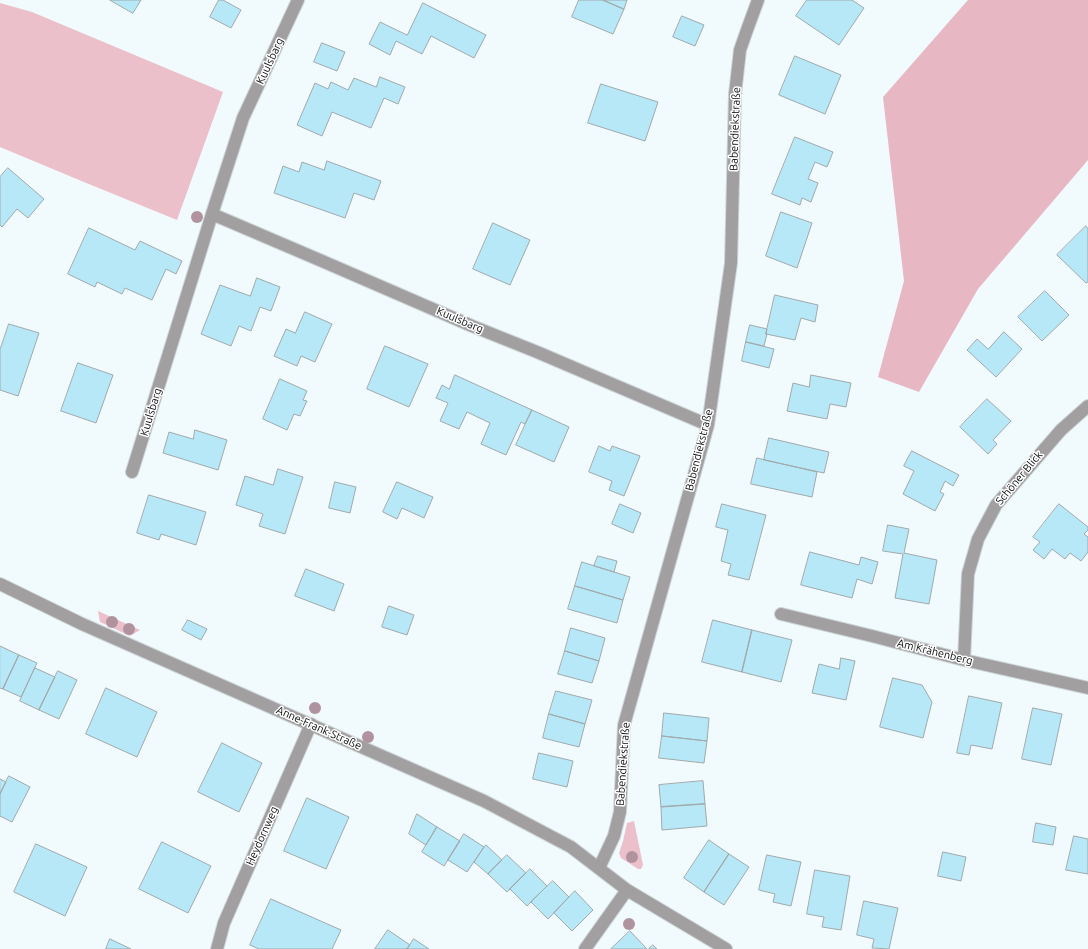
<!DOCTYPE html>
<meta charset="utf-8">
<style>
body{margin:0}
canvas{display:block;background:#f1fafd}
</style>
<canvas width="1088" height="949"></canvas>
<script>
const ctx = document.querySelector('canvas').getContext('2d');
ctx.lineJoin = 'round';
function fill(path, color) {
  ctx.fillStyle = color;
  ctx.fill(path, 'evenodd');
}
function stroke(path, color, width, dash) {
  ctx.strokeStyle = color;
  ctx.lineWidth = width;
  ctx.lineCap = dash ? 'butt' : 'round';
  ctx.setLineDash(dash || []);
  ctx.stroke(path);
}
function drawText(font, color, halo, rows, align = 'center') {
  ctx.font = font + ' Ubuntu,sans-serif';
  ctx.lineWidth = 3;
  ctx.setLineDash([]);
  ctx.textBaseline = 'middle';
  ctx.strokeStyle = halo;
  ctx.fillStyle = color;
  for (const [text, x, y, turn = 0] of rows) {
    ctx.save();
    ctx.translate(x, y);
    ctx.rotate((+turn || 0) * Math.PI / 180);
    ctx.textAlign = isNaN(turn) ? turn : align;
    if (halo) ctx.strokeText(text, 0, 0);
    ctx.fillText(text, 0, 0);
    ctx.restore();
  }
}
const green = new Path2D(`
 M0 3 32 12 223 92 177 220 79 180 0 147Z
 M98 611 140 630 130 636 100 622Z
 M634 821 643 865 641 869H638L621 858 619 853 623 841 627 823Z`);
const forest = new Path2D(`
 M968 0H1088V160L978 289 919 392 878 377 904 281 883 97Z`);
const building = new Path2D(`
 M110 0H141L133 13Z
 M219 0H223L241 10 231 28 210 17Z
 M579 0H603L624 9 613 34 572 17Z
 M603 0H627L624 9Z
 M807 0H852L864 8 839 45 796 16Z
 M423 3 486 35 474 58 431 36 422 54 396 41 390 55 369 44 380 22 407 35Z
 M682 16 704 25 695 46 673 37Z
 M322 43 345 52 337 71 314 62Z
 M795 56 841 75 825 114 779 95Z
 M380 77 405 87 398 104 384 98 371 128 332 112 322 136 297 125 315 83 328 89 331 82 348 90 354 78 376 87Z
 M601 84 658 102 645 141 588 123Z
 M795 137 833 152 827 167 815 162 808 179 818 183 811 202 802 198 800 205 772 194Z
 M327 161 381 181 374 200 354 193 345 218 274 193 283 166 299 172 302 162 324 170Z
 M8 168 44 199 28 218 17 209 2 227 0 225V177Z
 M781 212 812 223 797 268 766 256Z
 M493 223 530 240 510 285 473 269Z
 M1086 226 1088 229V282L1086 283 1057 255Z
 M89 228 135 250 140 241 182 261 176 274 166 269 152 300 125 288 122 294 97 282 95 287 68 274Z
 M257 278 280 287 271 311 260 307 251 331 239 326 231 346 201 334 220 285 250 296Z
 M1045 291 1069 315 1042 341 1018 317Z
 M775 295 818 305 815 322 801 318 795 340 766 334Z
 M305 312 332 324 315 362 301 356 297 366 274 356 286 329 295 333Z
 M9 324 39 333 18 396 0 390V350Z
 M750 325 767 329 766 334H767L764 346 746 342Z
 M1004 332 1022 349 996 377 967 350 977 339 988 349Z
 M746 342 774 349 769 368 742 361Z
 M385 346 428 364 409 407 367 389Z
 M78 363 113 375 96 423 61 411Z
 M455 375 532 410 525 424 521 422 506 455 481 444 490 423 467 412 459 429 440 421 448 403 436 398 442 385 449 389Z
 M811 375 851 383 846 407 830 404 827 419 787 411 793 383 809 387Z
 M280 379 307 391 303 400 307 401 300 416 294 414 287 430 263 419Z
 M987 399 1011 421 993 440 997 444 988 454 960 427Z
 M532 410 569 427 554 462 516 445Z
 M195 430 227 440 218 470 163 453 169 432 193 439Z
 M769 438 829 452 824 473 764 460Z
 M599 446 610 451 612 446 640 456 624 496 609 490 612 481 589 472Z
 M912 451 959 475 953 486 945 481 940 492 944 494 935 511 903 494 914 471 904 466Z
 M757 458 817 472 812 497 751 484Z
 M278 469 303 477 285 534 259 526 263 514 236 505 245 476 273 485Z
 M335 482 356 487 350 513 329 508Z
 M397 482 433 497 424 518 402 508 397 519 383 512Z
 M149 495 206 512 196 545 161 534 159 540 137 533Z
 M620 504 641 513 633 533 612 524Z
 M722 504 766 515 749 580 728 575 731 564 721 561 728 530 716 527Z
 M1059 504 1088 527V530L1084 534 1088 537V552L1081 561 1070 553 1065 559 1052 549 1044 559 1033 550 1040 542 1033 537Z
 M888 525 909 529 904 553 937 560 929 604 895 598 903 554 883 551Z
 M810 552 859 565 861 557 878 562 872 584 857 579 852 598 801 585Z
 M598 556 617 561 614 572 594 566Z
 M582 562 630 577 623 600 575 586Z
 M306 569 344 584 334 611 295 596Z
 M575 586 623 600 617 623 568 609Z
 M389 606 414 615 407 635 382 627Z
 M188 620 207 629 201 640 182 630Z
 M713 620 752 630 742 672 702 662Z
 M571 628 605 638 599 661 565 651Z
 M752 630 792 640 781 682 742 672Z
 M0 646 19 655 3 689 0 688Z
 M565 651 599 661 592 683 558 674Z
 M19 655 37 663 21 697 3 689Z
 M841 658 855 661 846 700 812 693 819 664 839 669Z
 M35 668 55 677 39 710 20 701Z
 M58 671 77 680 59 719 39 710Z
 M893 678 922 685 932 702 923 738 880 727Z
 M106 688 157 712 137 757 86 734Z
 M556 691 592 700 585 724 549 714Z
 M969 696 1002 703 992 749 971 745 969 755 957 753Z
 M1033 708 1062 714 1051 765 1022 759Z
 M664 713 709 718 707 741 662 736Z
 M549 714 585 724 579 747 543 738Z
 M662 736 707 741 704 763 659 758Z
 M222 743 262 763 239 812 198 792Z
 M539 753 573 761 567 787 533 779Z
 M9 776 30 787 12 822 0 816V794Z
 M0 779 6 782 0 794Z
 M703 781 705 804 661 807 659 785Z
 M307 798 349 817 326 869 284 851Z
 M705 804 707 826 662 830 661 807Z
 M417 814 437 827 426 845 409 834Z
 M1036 823 1056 827 1053 845 1033 842Z
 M437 827 460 841 444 866 422 852Z
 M464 834 484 847 467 872 448 860Z
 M1074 836 1088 839V874L1066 870Z
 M709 840 729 854 704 892 684 878Z
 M162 842 211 866 188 913 139 889Z
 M36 844 87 867 65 916 14 892Z
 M486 845 502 860 488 874 474 862 484 847Z
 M943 852 966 857 961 881 938 876Z
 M729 854 749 867 724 905 704 892Z
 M507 855 526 873 507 892 488 874Z
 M767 855 801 862 791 906 773 902 775 894 759 890Z
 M530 869 547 886 527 906 510 889Z
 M815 870 850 876 841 930 822 927 824 917 807 914Z
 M553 881 569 897 548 919 531 902Z
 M575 891 593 910 572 931 554 913Z
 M271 899 341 930 332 949H259L250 945Z
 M864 901 898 908 889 949 872 948 874 939 857 935Z
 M388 930 410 945 407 949H375Z
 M630 931 647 949H611Z
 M110 939 131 949H106Z
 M414 939 429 949H407Z
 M653 945 657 949H649Z`);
const minor = new Path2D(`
 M298 0 243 118 212 214 322 261 472 326 537 352 708 425
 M132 472 212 214
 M0 584 82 624 484 801 571 847 627 890 726 949
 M781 614 872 636 964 660 1088 688
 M964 660 968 574 978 539 996 505 1061 430 1088 406
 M599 868 614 836 620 812 624 725 708 425 731 263 735 94 740 50 747 30 758 0
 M217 949 224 923 311 724
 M585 949 627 890`);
const trees = [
 [197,217],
 [112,622],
 [129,629],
 [315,708],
 [368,737],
 [632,857],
 [629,924]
];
const streetNames = [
 ["Kuulsbarg",270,61,-65],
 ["Babendiekstraße",735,129,-88],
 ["Kuulsbarg",460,320,23],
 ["Kuulsbarg",151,412,-73],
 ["Babendiekstraße",699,450,-76],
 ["Schöner Blick",1019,478,-50],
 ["Am Krähenberg",935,652,14],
 ["Anne-Frank-Straße",319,728,24],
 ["Babendiekstraße",623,764,-86],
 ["Heydornweg",262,836,-66]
];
fill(green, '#ecc0ca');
fill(forest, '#e7b8c3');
fill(building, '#b6e8f8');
stroke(building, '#a1a9ab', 1);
stroke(minor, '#ccd4d7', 14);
stroke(minor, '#a29fa0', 12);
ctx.fillStyle = '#b0939e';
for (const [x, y] of trees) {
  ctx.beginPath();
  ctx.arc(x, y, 6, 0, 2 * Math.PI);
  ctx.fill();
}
drawText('11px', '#090c0d', '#fff', streetNames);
</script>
